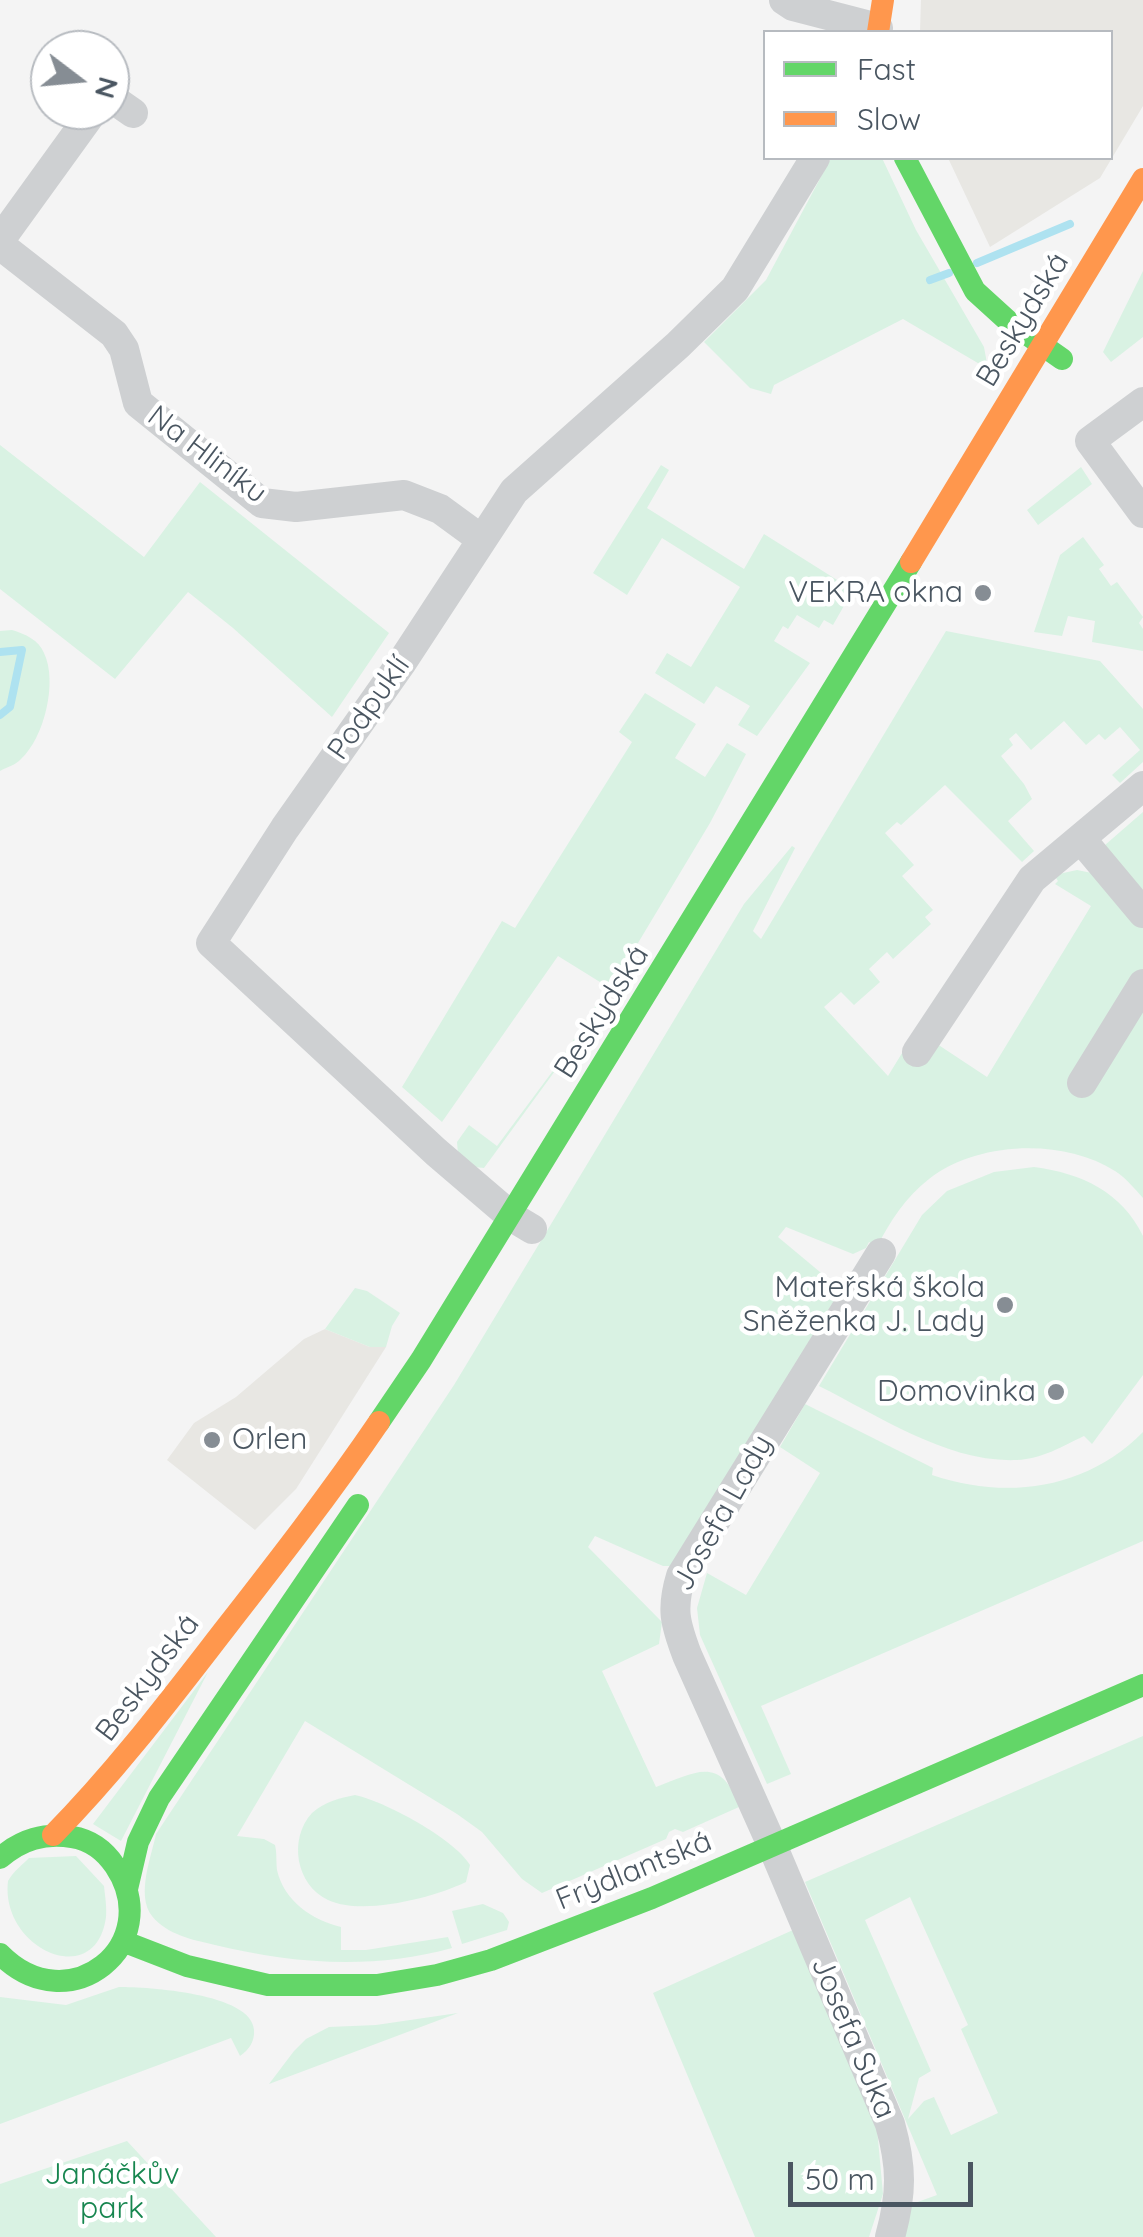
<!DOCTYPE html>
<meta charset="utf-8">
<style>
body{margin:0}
#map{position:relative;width:1143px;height:2237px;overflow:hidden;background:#f4f4f4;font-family:Quicksand,sans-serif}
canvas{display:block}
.legend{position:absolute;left:763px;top:30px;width:350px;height:130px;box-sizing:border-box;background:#fff;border:2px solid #b7bbc0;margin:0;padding:12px 18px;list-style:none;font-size:30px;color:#4a5661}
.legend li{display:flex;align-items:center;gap:20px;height:50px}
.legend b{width:50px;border:2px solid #b7bbc0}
.north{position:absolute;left:30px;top:30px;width:100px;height:100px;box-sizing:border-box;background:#fff;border:2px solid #b7bbc0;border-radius:50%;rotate:106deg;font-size:28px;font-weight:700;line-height:40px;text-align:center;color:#4a5661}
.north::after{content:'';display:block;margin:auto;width:35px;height:45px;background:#868d94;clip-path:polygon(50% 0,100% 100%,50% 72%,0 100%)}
.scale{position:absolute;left:788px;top:2162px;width:185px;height:45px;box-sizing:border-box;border:5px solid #4a5661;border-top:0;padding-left:12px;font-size:30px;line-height:35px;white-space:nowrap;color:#4a5661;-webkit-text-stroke:8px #fff;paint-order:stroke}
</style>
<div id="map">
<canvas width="1143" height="2237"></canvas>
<ul class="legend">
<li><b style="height:12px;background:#63d668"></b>Fast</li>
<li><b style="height:12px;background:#ff974d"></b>Slow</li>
</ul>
<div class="north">N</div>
<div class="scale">50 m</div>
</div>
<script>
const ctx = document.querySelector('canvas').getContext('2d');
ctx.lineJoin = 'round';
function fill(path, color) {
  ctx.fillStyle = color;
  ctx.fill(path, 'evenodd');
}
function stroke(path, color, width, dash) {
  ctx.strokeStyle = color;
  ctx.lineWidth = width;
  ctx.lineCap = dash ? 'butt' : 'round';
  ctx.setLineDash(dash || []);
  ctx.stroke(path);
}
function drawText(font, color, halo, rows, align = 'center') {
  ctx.font = font + ' Quicksand,sans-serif';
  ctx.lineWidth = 9;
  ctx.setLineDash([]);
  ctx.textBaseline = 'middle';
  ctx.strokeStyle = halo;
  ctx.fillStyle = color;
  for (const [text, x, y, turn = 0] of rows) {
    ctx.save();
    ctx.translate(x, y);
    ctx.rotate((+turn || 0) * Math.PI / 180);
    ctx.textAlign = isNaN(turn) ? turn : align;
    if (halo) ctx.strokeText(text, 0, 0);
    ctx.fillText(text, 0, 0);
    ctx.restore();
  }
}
const commercial = new Path2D(`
 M921 0H1143V106L1100 178 990 247 948 158H1110V32H920Z
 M325 1329 370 1347H386L296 1489 255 1530 167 1460 194 1423 236 1397 304 1339Z`);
const green = new Path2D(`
 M831 158H882L916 230 984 347 988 369 903 319 774 385 771 394 750 388 704 342 766 280Z
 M1143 271V337L1111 362 1103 352Z
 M0 445 144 557 200 482 389 633 332 717 233 628 188 592 115 679 0 589Z
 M661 465 669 470 647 508 744 569 764 534 853 590 833 625 824 620 819 628 797 615 788 629 783 626 774 641 810 663 757 736 738 725 750 706 716 686 704 704 655 673 667 653 691 667 740 587 662 538 627 595 593 573Z
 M1081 467 1092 484 1038 525 1027 510Z
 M1083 537 1104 565 1099 569 1111 586 1117 582 1143 617 1139 623 1143 629V651L1092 642 1095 621 1068 616 1062 636 1034 632 1060 555Z
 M12 630C25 634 39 640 44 653 58 682 44 738 21 759 16 765 7 767 0 771V631Z
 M946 631 1100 661 1143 709V762L1120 783 1112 775 1140 750 1120 727 1105 740 1099 734 1086 745 1064 721 1031 750 1016 733 1009 739 1013 745 1001 756 1024 784 1032 799 1008 821 1034 851 1022 862 945 785 901 825 897 822 885 833 914 865 902 876 933 910 925 917 931 924 893 959 887 952 869 969 880 982 854 1005 841 992 824 1007 888 1076 907 1045 931 1040 987 1077 1091 906 1055 884 1058 881 1054 875 1077 870 1092 873 1105 845 1143 812V1198C1134 1188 1126 1178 1115 1171 1064 1138 977 1141 929 1179 906 1197 890 1221 877 1247L869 1242 866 1248 853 1254 786 1227 778 1237 832 1282 835 1299 672 1566H663L595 1536 588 1547 662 1622 659 1644 602 1671 656 1787C695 1773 721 1754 739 1807L683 1832 675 1829 669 1832 666 1839 542 1893 522 1879 482 1832 457 1814 305 1721 237 1836 264 1839 275 1845C277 1853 276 1861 277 1870 284 1901 312 1920 341 1927V1950H366L448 1937 452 1948C372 1970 294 1964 215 1945 194 1940 167 1935 152 1916 136 1895 151 1858 156 1834L454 1385 744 904 792 846 795 848 753 931 761 939Z
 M645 693 696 724 675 758 705 777 727 743 746 754 710 823 590 1023 484 1168 474 1167 458 1154 457 1142 469 1125 497 1146 555 1068 608 987 558 956 442 1122 402 1087 502 921 515 928 632 742 619 732Z
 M1034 1167C1081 1173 1122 1192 1143 1236V1375L1092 1444 1084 1436C1063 1446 1042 1459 1017 1460 948 1463 879 1416 819 1386L922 1215 947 1191 994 1172Z
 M355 1288 367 1291 400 1313 392 1326 386 1347H370L325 1329Z
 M805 1404 933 1468 932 1475C1006 1500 1086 1490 1143 1432V1541L761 1706 791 1774 767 1784 700 1635 697 1608 707 1573 746 1595 820 1473 780 1447Z
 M208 1672 121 1841 93 1824Z
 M1143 1736V2237H904L912 2204 937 2195 805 1882ZM910 1897 968 2025 961 2029 998 2113 951 2135 934 2097 924 2101 908 2119 919 2078 931 2071 865 1920Z
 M355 1795C384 1801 455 1839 470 1865L466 1882C433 1898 362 1916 328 1900 296 1885 288 1839 312 1813 324 1802 340 1798 355 1795Z
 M76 1856 104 1886C105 1896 107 1907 106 1917 96 1992 0 1949 8 1881 13 1872 22 1865 29 1858Z
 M483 1904 503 1913 509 1922 507 1930 462 1944 452 1911Z
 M793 1930 877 2128 883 2194 869 2237H755L653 1993Z
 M119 1987C147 1987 252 1993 254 2030 255 2041 249 2050 240 2056L231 2038 0 2124V1997L66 2005Z
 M458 2013 269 2084 294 2051 306 2039 329 2027 376 2025Z
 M127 2141 216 2237H0V2184Z`);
const stream = new Path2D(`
 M977 263 1070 224
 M930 280 949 273
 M0 652 22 650 10 707 0 715`);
const street = new Path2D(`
 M784 0 793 6 878 28
 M110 97 133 113
 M0 240 94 110
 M0 245 114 334 124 349 138 403 262 503 296 507 404 495 440 509 481 539
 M1143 402 1090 441 1143 513
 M1081 839 1143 913
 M917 1052 1032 879 1143 786
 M1082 1083 1143 984
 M532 1229 512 1217 436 1152 211 943 285 828 402 662 514 491 678 345 735 289 815 158
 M881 1253 681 1576C671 1609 675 1623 687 1655L772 1845 890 2124C902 2167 902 2193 890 2237`);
const fast = new Path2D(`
 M905 158 975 291 1008 321 1062 359
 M379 1422 421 1360 911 562
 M0 1858C22 1839 44 1833 72 1837 91 1840 105 1851 115 1866 167 1944 69 2024 0 1954
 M127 1889 138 1842 159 1798 358 1505
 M125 1942 187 1966 268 1985H377L437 1975 491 1960 652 1898 1143 1685`);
const slow = new Path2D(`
 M878 32 883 0
 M911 562 1143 179
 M53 1835C116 1771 169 1701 224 1630 277 1562 330 1494 379 1422`);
const markers = [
 [983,593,10,"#868d94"],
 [1005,1305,10,"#868d94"],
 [1056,1392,10,"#868d94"],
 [212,1440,10,"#868d94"]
];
const streetNames = [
 ["Beskydská",1023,320,-59],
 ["Na Hliníku",207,455,37],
 ["Podpuklí",369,708,-55],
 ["Beskydská",602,1012,-58],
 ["Josefa Lady",723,1513,-61],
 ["Beskydská",148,1678,-53],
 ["Frýdlantská",634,1871,-22],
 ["Josefa Suka",853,2038,67]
];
const poiNames = [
 ["VEKRA okna",963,593],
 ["Mateřská škola",985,1288],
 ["Sněženka J. Lady",985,1322],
 ["Domovinka",1036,1392],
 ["Orlen",232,1440,"left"]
];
const parkNames = [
 ["Janáčkův",112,2175],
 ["park",112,2209]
];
fill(commercial, '#e8e7e3');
fill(green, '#d9f2e3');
stroke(stream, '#aee2f0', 8);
stroke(street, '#ced0d2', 30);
stroke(fast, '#63d668', 22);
stroke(slow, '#ff974d', 22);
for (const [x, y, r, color] of markers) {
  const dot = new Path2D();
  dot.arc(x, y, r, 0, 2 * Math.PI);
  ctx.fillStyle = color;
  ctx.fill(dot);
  stroke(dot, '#fff', 4);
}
drawText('30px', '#4a5661', '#fff', streetNames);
drawText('30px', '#4a5661', '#fff', poiNames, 'right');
drawText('30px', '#17864f', '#fff', parkNames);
</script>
